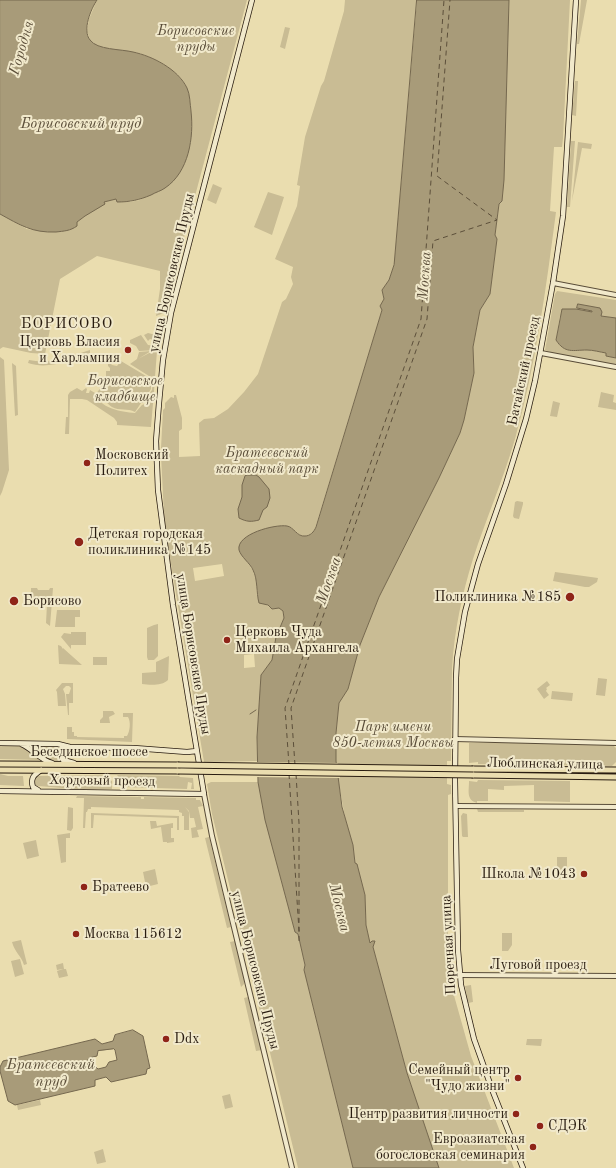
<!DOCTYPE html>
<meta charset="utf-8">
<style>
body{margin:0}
canvas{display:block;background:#eaddaf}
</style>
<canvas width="616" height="1168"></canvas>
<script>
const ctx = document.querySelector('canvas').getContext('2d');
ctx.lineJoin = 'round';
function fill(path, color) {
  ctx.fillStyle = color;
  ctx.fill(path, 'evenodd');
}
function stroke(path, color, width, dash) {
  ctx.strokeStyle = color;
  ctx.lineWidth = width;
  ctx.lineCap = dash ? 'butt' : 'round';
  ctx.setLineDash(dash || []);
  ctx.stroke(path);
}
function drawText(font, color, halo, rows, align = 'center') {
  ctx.font = font + ' "Old Standard TT",serif';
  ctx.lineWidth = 4;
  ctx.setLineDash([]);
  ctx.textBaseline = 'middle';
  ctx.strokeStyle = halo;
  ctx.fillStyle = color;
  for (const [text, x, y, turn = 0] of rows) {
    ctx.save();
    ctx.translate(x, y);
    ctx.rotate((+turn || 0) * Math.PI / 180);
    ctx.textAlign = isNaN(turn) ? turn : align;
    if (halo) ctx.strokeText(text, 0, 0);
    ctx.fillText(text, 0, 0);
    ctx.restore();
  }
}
const green = new Path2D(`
 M97 0H247L164 313 156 316 160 289V271L97 256 60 279 45 354 31 353 3 347 0 349V214L27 229 35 230 77 226V222L104 202 116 199 117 202H130L140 200 190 147 192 121 190 100 187 88 181 78 160 62 139 53 104 48 94 44 90 40 87 31 89 19Z
 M345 0H417L394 265 389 280 382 290 384 299 380 306 382 310 314 532C302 540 300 535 291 527L239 549 253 571 256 580 257 597 272 609 279 608 283 611 284 618 276 638 272 660 261 675 257 737V761L204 762 168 546 164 514 161 456 163 452 161 448 163 410 165 408V403L171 397 174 398V395H176L182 418V429L179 431V457L200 456 199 423 204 419 214 418 228 409 244 392 258 374 282 302 286 299 293 284 291 277 293 267 275 259 297 206 300 186 297 185 305 137 321 86 324 81 344 11ZM222 564 224 576 195 581 193 568ZM254 654 255 667 244 668V655Z
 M509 0H570L563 138 562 147H554L550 211 556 212C546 288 536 365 515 439 503 480 486 519 473 559 462 594 454 632 452 669L451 761H447V784L451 785V794L448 795V974L471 1056 514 1168H439L407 1073 373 947 374 941 370 944 366 925 365 895 355 863 353 845 346 823 338 779 336 761V733L339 703 348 689 360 645 379 597 439 478 460 433 464 420 474 373 473 347 480 310 490 294 497 240 495 235 499 204 502 201Z
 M581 0H587L579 44H577Z
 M285 27 290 28 285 49 280 47Z
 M575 81H578L576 116 572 115Z
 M571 141H575L570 207H567Z
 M578 142 592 144 591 149 582 148 572 201Z
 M213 184 222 188 216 204 207 200Z
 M268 192 284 197 272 235 254 227Z
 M557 291 616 300V318L601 316 593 311 592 313 575 309 560 316 556 340C565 354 573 350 587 350 594 350 600 352 607 353L606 356 616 358V365L553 353 545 350 555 294Z
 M148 333 156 335 159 339 157 350 139 351 136 346 130 343V340L141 335 148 345 156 346 157 341 150 339 148 341 144 335Z
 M90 350V353C72 360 48 370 28 363L29 360C51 364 69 357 90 350Z
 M151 351 138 359 153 351H157L155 377 149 376 130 364 137 359 139 352Z
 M0 357 4 360 9 470 2 492 0 496Z
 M121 361 151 379V389L145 398V402L144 403H141L135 412C128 408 119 411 112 407 106 403 103 397 96 394L106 380V371H110V368L108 366V364H111L112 365 117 366Z
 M12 363 16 366 18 415 15 416Z
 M153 379H155L151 427 117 425V422L114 418 87 400 82 399H70L69 434H65L66 417H68V395L70 392 77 388 82 391 86 388 87 389 86 393H89L90 390 95 393C99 408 121 412 135 413L142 405 147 403 146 398 152 390Z
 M601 392 614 395 613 402 616 403V410L598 407Z
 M553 401 560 403 557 417 550 416Z
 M517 501 523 502V504L519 519 514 518 513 516 515 502Z
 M555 572 598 578 597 582 589 587H585L553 581Z
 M31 588H37L38 590H49L50 588H53L50 626 46 623 47 604 31 605Z
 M57 610H80V617H75V627H55Z
 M158 624V656L154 660H148L147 657V628L154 625Z
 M71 632H86V645H71V649L61 637 64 633 71 634Z
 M58 645 61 646 63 649V648L82 665 59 664Z
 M169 656 168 680C162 686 150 685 142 684V673L156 672V662Z
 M93 657H107V665H93Z
 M598 678 607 679 605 696 596 695Z
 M547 681 550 685 546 688 547 689 546 691 549 695 544 699 537 689Z
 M62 683H73V703H69V715H68L66 694H69L71 688 69 686H66L63 689 65 694 66 706H58L57 692 56 690Z
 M552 691 573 693 572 701 551 699Z
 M103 711H113L115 714 109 717 110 723H100V720L103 717Z
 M123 713H133L132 742 67 739V727H72V732H74V736H77V737L124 738V736H127C130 731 131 722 128 717H123Z
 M505 742 613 745 616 748V762L612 766 478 764V762L469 763V743H505Z
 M0 745 24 746 40 760 0 759Z
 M31 746 58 747 60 749 58 754 57 755 58 760H47Z
 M474 771 616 773V774L474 773Z
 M0 774 8 776H23L24 786 0 785Z
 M110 775V780L112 781V789H75L38 786 34 785 33 779 36 776Z
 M117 775 179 776 180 777 193 778 194 789H191L192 783 188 782 187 789 121 787 114 784 121 780Z
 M478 780 570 781V802L534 801V785L504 786V790L488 789V801H477V803C466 800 469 791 469 781L477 782Z
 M211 782H258C268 832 282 882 295 932L298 934 305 965 304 970 353 1168H298L212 814 207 784Z
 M77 796 141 797V799H144V797L196 798V800H200L203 806 198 807 203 829 197 830 199 837 192 838 191 828 196 827 194 818H190L189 811 185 807 189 812V830H184V816H182V813L179 812V810L91 807V809H88L87 812H86L85 828H83L84 798H76Z
 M68 807 73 808V828L71 831 67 830Z
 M477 809 524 810V812H478Z
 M91 813 179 816V830H177V818L94 815 93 828H91Z
 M463 813 467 814 468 837H463L462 836 461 816Z
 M150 821H156L157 826 173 823V828H171V838H174V842L167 843V842H163L161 827 151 829Z
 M70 833V838H66V862L61 863 57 835Z
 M209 837 231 927 227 928 205 838Z
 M36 840 39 856 27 859 23 843Z
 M557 857H567V879H557Z
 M155 869 158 884 146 887 143 872Z
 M502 933H512V945L508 951H502Z
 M21 940 27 964 24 965C21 955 15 953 12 942Z
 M235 941 244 980V984L241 987 230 942Z
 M20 959 24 974 15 977 11 961Z
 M63 963 64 969H66L68 976 59 978 57 971 63 969 57 970 56 965Z
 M471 985 473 1002 468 1003 465 986Z
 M248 997 262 1050 256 1051 244 998Z
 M527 1039H542L541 1046 526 1045Z
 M230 1094 233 1107 225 1109 222 1096Z
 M40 1100 41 1105 18 1110 17 1105Z
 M103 1149 106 1162 97 1164 94 1152Z`);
const water = new Path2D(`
 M0 0H97C91 9 82 30 90 40 97 50 121 49 133 52 152 56 178 69 187 88 190 94 190 104 191 111 194 137 189 172 165 188 161 191 156 192 151 195 139 200 130 202 117 202L116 199 104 202 105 204 85 216 77 222V226C70 231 64 231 56 232 32 233 20 225 0 214Z
 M417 0H509L504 180 502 201 499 204 495 235 497 239 490 294 480 310 473 347 474 373 464 420 460 433 439 478 379 597 360 645 348 689 339 703 336 733V761L342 807 353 845 355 863 357 864 365 895 366 925 370 943 372 941H375L373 947 407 1073 439 1168H353L304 970 305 965 298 934 295 932 265 820 258 782 257 737 261 675 272 660 276 637 284 618 283 611 279 608 272 609 268 605 259 603C256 592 258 580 253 570 250 563 241 557 239 550 236 534 275 524 287 526 294 527 297 537 305 536 310 536 314 532 316 527L382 310 380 306 384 299 382 290 389 280 394 265Z
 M578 304 600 308 602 312 601 316 616 318V358L606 356V353C600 352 593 350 587 350 573 350 565 354 556 340L562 309H576L592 312V311L577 308Z
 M248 475H256L259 477 269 489 270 498 267 507 263 510 259 520C251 522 247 522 239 518L238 509 242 497V485L245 476Z
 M133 1030 143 1036 150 1068 147 1069 146 1074 111 1082 106 1077 95 1080V1086L15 1105 8 1101 0 1071V1067L3 1061 95 1039 102 1044 113 1041 115 1035ZM114 1049 115 1050 117 1060 109 1062 106 1067 98 1069 95 1066 92 1067 88 1065 87 1061 89 1058 97 1056 98 1051Z`);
const pier = new Path2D(`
 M255 762 338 763 340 778 255 777Z`);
const stream = new Path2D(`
 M250 714 256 710`);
const ferry = new Path2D(`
 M289 765 285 708 421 319 444 0
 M295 765 291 708 427 319 433 241 497 220 437 176 450 0
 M289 774 299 931
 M296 774 299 823V943`);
const tertiary = new Path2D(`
 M553 283 616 295
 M541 353 616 367
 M455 739 616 743
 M204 794 212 836 292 1168
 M456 806 616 807
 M460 975 616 976`);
const secondary = new Path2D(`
 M0 743 58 744 70 747 134 748 187 752 197 751
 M21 744C33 749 40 760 52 763
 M70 747 62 750 60 755 63 760 74 763
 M38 790 33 787C30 778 34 775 41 770
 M0 791 204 794 173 605 158 490 156 441 159 403 163 360 171 313 252 0
 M523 1168 493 1092 474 1039 461 985 458 950 455 781 456 678 457 659 465 612 478 564 506 484 526 419 535 381 553 283 563 216 576 0`);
const primary = new Path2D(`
 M0 764 178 765
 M473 769 616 770
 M0 770 178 771
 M473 775 616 777`);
const primaryBridge = new Path2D(`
 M178 765 473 769
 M178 771 473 775`);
const markers = [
 [128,350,4,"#8f2418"],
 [87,463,4,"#8f2418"],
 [79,542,5,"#8f2418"],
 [570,597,5,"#8f2418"],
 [14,601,5,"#8f2418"],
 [227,640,4,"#8f2418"],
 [584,874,4,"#8f2418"],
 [84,887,4,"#8f2418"],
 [76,934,4,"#8f2418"],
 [166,1039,4,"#8f2418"],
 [518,1078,4,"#8f2418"],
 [516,1114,4,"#8f2418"],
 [540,1126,4,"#8f2418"],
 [533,1147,4,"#8f2418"]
];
const parkNames = [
 ["Борисовские",196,31],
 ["пруды",196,47],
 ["Борисовское",125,381],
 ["кладбище",125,397],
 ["Братеевский",267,453],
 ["каскадный парк",267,469],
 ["Парк имени",393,727],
 ["850-летия Москвы",393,743]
];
const streetNames = [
 ["улица Борисовские Пруды",172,273,-77],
 ["Батайский проезд",524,371,-78],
 ["улица Борисовские Пруды",193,654,81],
 ["Бесединское шоссе",89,752],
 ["Люблинская улица",545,764,1],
 ["Хордовый проезд",102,781,1],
 ["Поречная улица",449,945,-93],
 ["Луговой проезд",538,965],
 ["улица Борисовские Пруды",255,970,76]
];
const poiNames = [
 ["Церковь Власия",120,342,"right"],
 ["и Харлампия",120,358,"right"],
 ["Московский",95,455],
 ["Политех",95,471],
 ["Детская городская",88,534],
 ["поликлиника №145",88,550],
 ["Поликлиника №185",561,597,"right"],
 ["Борисово",23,601],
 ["Церковь Чуда",235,632],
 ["Михаила Архангела",235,648],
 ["Школа №1043",576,874,"right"],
 ["Братеево",92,887],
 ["Москва 115612",84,934],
 ["Ddx",174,1039],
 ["Семейный центр",510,1070,"right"],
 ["\"Чудо жизни\"",510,1086,"right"],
 ["Центр развития личности",508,1114,"right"],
 ["СДЭК",548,1126],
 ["Евроазиатская",525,1139,"right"],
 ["богословская семинария",525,1155,"right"]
];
const waterNames = [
 ["Городня",22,48,-74],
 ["Борисовский пруд",81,124],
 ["Москва",425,276,-86],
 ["Москва",329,581,-71],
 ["Москва",339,908,76],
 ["Братеевский",51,1065],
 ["пруд",51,1082]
];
const neighbourhoodNames = [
 ["БОРИСОВО",67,324]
];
fill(green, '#c9bc94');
fill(water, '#a89b79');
stroke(water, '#75684f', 1);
fill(pier, '#eaddaf');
stroke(stream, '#75684f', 1);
stroke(ferry, '#5c4f3a', 1, [5, 4]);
stroke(tertiary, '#594c38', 6);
stroke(secondary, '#291c10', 6);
stroke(primary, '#291c10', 7);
stroke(tertiary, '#f1e9cb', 4);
stroke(secondary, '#f1e9cb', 4.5);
stroke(primary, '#eaddaf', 5);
stroke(primaryBridge, '#291c10', 7, []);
stroke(primaryBridge, '#eaddaf', 5);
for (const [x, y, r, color] of markers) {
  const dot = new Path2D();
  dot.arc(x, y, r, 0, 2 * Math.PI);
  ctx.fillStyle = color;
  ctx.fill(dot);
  stroke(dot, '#f1e9cb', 1.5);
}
drawText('italic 14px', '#594c38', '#f1e9cb', parkNames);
drawText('14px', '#291c10', '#f1e9cb', streetNames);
drawText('14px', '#291c10', '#f1e9cb', poiNames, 'left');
drawText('italic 15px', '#5c4f3a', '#f1e9cb', waterNames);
ctx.letterSpacing = '1px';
drawText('15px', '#291c10', '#f1e9cb', neighbourhoodNames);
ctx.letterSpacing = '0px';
</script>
